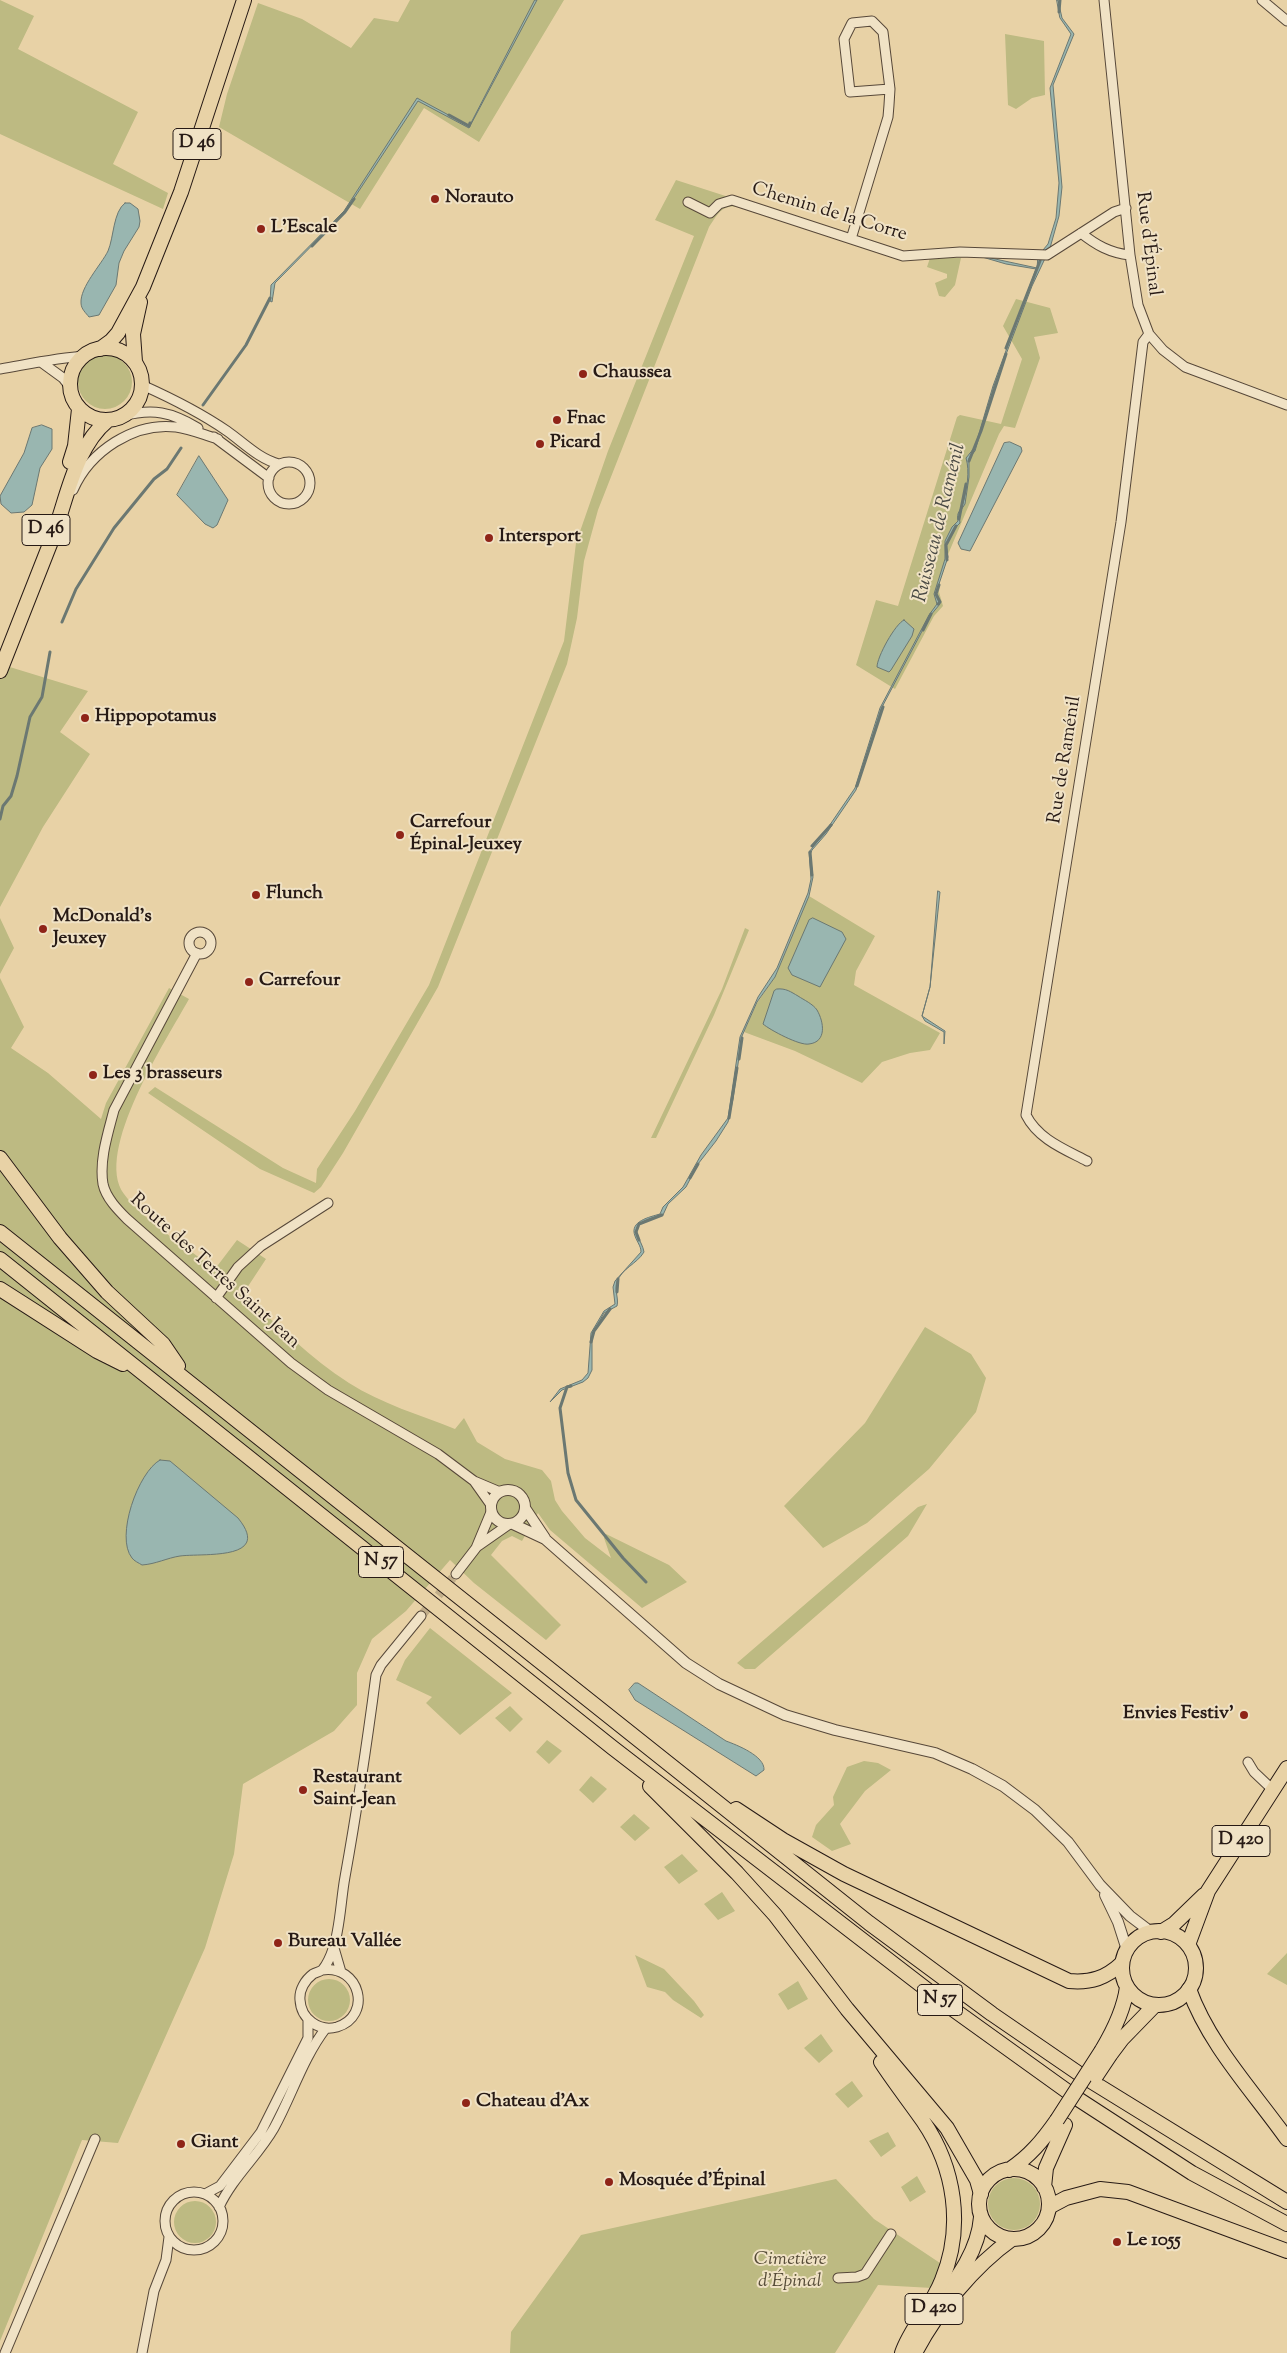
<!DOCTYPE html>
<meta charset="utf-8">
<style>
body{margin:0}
canvas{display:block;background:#e8d2a6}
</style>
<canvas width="1287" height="2353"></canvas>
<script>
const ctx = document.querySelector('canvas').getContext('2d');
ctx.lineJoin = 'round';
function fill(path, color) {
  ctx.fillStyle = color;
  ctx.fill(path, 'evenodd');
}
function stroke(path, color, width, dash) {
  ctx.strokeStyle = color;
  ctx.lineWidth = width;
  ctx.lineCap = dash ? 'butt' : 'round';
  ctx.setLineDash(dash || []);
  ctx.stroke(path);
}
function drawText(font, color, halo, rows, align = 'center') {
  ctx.font = font + ' "Sorts Mill Goudy",serif';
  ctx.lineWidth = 4;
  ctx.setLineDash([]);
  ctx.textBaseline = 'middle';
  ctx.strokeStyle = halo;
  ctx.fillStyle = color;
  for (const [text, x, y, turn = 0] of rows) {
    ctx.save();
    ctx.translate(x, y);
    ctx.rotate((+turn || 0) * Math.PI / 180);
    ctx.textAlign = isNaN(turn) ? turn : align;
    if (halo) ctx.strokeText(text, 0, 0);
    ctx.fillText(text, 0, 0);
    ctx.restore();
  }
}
const green = new Path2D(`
 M0 0 34 16 18 49 138 112 113 164 168 193 163 209 0 134Z
 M410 0H564L479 142 424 108 360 209 219 127 227 94 258 3 302 19 351 48 374 18 398 22Z
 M1005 34 1044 41 1045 95 1032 98 1016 109 1008 105Z
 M676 180 905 254 931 258H961L955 285 945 297 939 296 935 283 947 278V274L927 267 930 258 913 260 890 256 744 207C722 205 721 209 709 227L598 510 584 561 577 618 567 664 438 987 343 1153 321 1187 314 1193 260 1169 148 1093 155 1087 283 1168 316 1183 317 1169 355 1111 429 985 564 641 576 543 608 451 694 236 655 220Z
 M1016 299 1050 308 1058 333 1034 337 1040 358 1015 428 1004 426 999 434 941 571 939 592 943 606 934 616 895 689 856 665 876 600 898 606 957 417 960 415 1001 424 1022 359 1003 326Z
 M78 382a27 27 0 1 1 54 0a27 27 0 1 1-54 0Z
 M0 664 88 691 60 732 90 754 43 827 0 907Z
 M809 896 875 936 856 971 854 985 940 1033 930 1050 910 1053 882 1062 862 1083 795 1051 744 1032 757 1003 775 977Z
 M0 918 14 948 0 974Z
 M745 928 749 930 714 1015 656 1138H651L722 989Z
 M0 978 24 1027 11 1048 48 1073 101 1119 106 1103 169 988 189 999C167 1039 93 1152 124 1194 142 1219 190 1250 215 1269L237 1240 266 1259 243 1294C277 1324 311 1359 349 1383 382 1404 420 1415 455 1429L464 1418 477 1442 505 1459 542 1470 551 1481 555 1500 562 1511 585 1538 611 1558 604 1538 606 1534 669 1565 687 1582 642 1608 550 1530 538 1513 522 1541 512 1536 502 1541 491 1555 561 1625 546 1640 474 1583 450 1560 406 1611 372 1639 357 1673V1705L334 1731 243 1784 234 1854 205 1948 118 2143 82 2140 0 2341Z
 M925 1327 971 1354 986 1378 976 1412 929 1469 867 1523 823 1548 784 1506 865 1423Z
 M927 1504 908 1536 755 1669H745L737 1663 918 1507Z
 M430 1628 512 1693 460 1735 426 1703 432 1697 396 1680 405 1660Z
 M510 1706 523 1719 510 1732 495 1718Z
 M547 1740 562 1751 549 1764 536 1752Z
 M864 1761 878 1763 891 1770 865 1791 840 1824 851 1844 832 1851 812 1837 816 1825 834 1805 833 1797 847 1767Z
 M591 1776 607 1789 593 1803 579 1790Z
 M634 1814 650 1828 635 1841 620 1827Z
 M682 1854 698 1871 679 1884 664 1867Z
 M722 1892 735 1911 718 1920 704 1904Z
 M1287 1953V1985L1267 1974Z
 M635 1955 664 1969 694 2001 704 2015 701 2018 673 2000 665 1992 647 1987Z
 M308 2000a21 21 0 1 1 42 0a21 21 0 1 1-42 0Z
 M798 1981 808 1999 788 2010 778 1994Z
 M821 2034 833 2051 819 2063 804 2048Z
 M852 2081 863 2096 848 2108 835 2094Z
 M888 2132 896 2146 881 2157 869 2141Z
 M917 2176 926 2192 910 2202 901 2187Z
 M988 2204a26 26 0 1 1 52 0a26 26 0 1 1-52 0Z
 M836 2179 874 2219 943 2265 932 2288 878 2285 835 2353H510L511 2332 581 2235Z
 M174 2222a21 21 0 1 1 42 0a21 21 0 1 1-42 0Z`);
const water = new Path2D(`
 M535 0H537L469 128 418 101 345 212 275 283 272 302 270 301 271 285 344 211 417 98 469 126Z
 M1057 0H1058L1062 18 1074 34 1053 85 1062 187 1059 216 1050 248 1032 286 994 386 975 451 969 458V477L965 504 959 513 960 523 954 529 946 545 948 557 936 593 940 604 930 616 881 709 856 790 826 834 812 850 810 855 813 877 809 896 775 977 757 1002 742 1036 733 1099 728 1122 716 1141 698 1164 686 1187 668 1204 663 1215C653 1218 631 1221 638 1236 640 1242 643 1246 644 1252 637 1264 622 1268 617 1282 614 1290 619 1298 617 1306L604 1313 594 1331 592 1338V1370L588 1378 583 1382 562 1390 550 1402 560 1389 582 1380 588 1373 591 1333 604 1311 615 1304 613 1287 615 1281 641 1252C641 1246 637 1242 635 1236 629 1221 650 1217 660 1214L663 1207 683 1187 701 1155 728 1118 740 1037 758 997 777 968 808 893 811 879 809 852 825 832 855 788 880 708 929 615 937 604 934 594 945 559V541L952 527 958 521C956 512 961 511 963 503 967 489 970 471 966 458L975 447 993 386 1036 269 1006 264 972 254 1037 268 1038 256 1048 244 1056 218 1059 183 1050 88 1071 34 1060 18Z
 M125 203H130L138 209 140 221 139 227 124 251 119 263 116 285 99 315 89 317C86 313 81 309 81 303 80 287 101 265 108 251 114 237 113 212 125 203Z
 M42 425 52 429V449L40 468 32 505 24 512 11 513 1 504 0 496 24 453 32 428Z
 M1010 442 1021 447 1022 451 970 551 961 549 958 543 1004 443Z
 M199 456 228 500 217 525 213 528 205 524 177 495Z
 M904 620 914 629 912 636 891 670 889 672 877 667C877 657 895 624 904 620Z
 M938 891 940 892 930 987 922 1016 945 1031 944 1044V1032L925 1021 922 1016 930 987Z
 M813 918 842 932 846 939 820 987 792 975 788 968 809 920Z
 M777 989C786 988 791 992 798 996 804 1000 813 1004 817 1010 824 1022 827 1042 809 1044 800 1046 770 1030 763 1024L774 991Z
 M160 1460 170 1461 238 1518C273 1561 203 1553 180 1556 167 1558 156 1564 142 1565 139 1563 134 1561 132 1558 115 1537 138 1472 160 1460Z
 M635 1683H638L726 1741C737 1745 765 1756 764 1770L756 1776 635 1700 629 1690Z`);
const stream = new Path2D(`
 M1059 12 1060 0
 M449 115 469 126 470 123
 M312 246 345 212 354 199
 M1006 348 1040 261
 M203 405 246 345 270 298
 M969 461 981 431 1006 354
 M959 519 966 484
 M947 560 946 545 956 526
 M938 604 940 602 936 594 939 585
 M62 622 76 589 114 528 154 479 167 469 181 448
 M923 630 931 614
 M857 786 883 707
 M0 819 3 806 11 796 17 776 30 717 42 697 50 652
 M812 846 831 825
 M810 852 812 875
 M739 1059 742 1038
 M729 1118 737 1068
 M690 1178 698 1164
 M639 1240 636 1232 639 1224 662 1215
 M617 1292 618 1279
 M591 1342 594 1331 610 1309
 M571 1386 567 1387 560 1408 568 1473 576 1500 623 1558 646 1582`);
const minorTunnel = new Path2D(`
 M421 1616 456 1574`);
const minor = new Path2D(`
 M1104 0 1130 255 1138 305 1149 334 1163 350 1185 367 1287 405
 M1262 0 1287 21
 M688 202 710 213 719 204 732 200 903 256 960 252 1047 255 1114 212 1126 208
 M1081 233C1096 245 1110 253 1130 255
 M851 239 888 117 889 105 890 89 883 32 872 21 852 23 844 39 850 92 890 89
 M41 362 63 378 70 387
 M0 369C29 364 56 358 85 356
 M142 385C171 398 201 413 227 431 244 443 259 459 279 464
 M123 416C153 408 171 412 198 428
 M214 437 269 478
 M268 483a21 21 0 1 1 42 0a21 21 0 1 1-42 0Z
 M73 490C90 451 134 422 176 427 191 429 204 435 218 439
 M189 943a11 11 0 1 1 22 0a11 11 0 1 1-22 0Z
 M197 953 114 1110C108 1133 99 1160 103 1184 106 1198 118 1210 127 1219L291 1363 328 1390 438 1454 474 1481 500 1492
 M1087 1161C1064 1149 1038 1139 1026 1115L1121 522 1143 342 1149 334
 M216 1298 238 1267 261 1246 328 1203
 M474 1481 491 1505
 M478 1546 508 1525
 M456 1574 476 1548 491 1512
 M1248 1762 1254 1772 1273 1790
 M334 1948 341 1972
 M322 1970C360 1964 373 2016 337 2027 319 2032 301 2019 300 2000 299 1990 305 1980 313 1974 316 1972 321 1972 323 1969 327 1964 331 1955 333 1949 340 1930 341 1898 345 1877 357 1810 367 1743 376 1675L381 1665 421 1616
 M165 2221a29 29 0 1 1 58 0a29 29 0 1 1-58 0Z
 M205 2194 220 2186 261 2132 308 2038V2019
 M219 2207C233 2177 258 2156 274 2128 292 2095 303 2058 326 2028
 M838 2278 857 2277 865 2274 891 2234
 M5 2353 95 2139
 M142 2353 154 2291 166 2260 169 2237`);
const tertiary = new Path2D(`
 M491 1507a17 17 0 1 1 34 0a17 17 0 1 1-34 0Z
 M525 1508 545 1538
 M513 1524 545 1539 686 1663 719 1684 785 1715 835 1730 935 1753 972 1769 1003 1786 1035 1810 1068 1842 1100 1885 1130 1916 1151 1932
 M1105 1895 1118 1922 1127 1950`);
const primary = new Path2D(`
 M70 384a36 36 0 1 1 72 0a36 36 0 1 1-72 0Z
 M100 349 111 341 118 333 143 287 181 192 244 0
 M135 362 133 334 140 302
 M70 462 75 446 79 409
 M0 671C17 627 35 583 52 539 67 500 74 448 108 420
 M1122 1968a37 37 0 1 1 74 0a37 37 0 1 1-74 0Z
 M1161 1932 1174 1924 1204 1895
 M1188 1945 1208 1891 1287 1768
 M1102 2050C1114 2030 1124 2010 1127 1987
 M1110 2055 1122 2039 1155 2005
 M979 2204a35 35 0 1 1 70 0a35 35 0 1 1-70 0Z
 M1009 2170C1030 2156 1043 2140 1057 2120
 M1044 2187 1046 2168 1065 2125
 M926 2320C949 2288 978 2257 981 2217
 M915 2353C936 2312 974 2266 1012 2239`);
const trunk = new Path2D(`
 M0 1158 60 1238 107 1292 163 1344 178 1366
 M0 1232 869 1923 992 2014 1081 2075 1287 2202
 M0 1259 613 1748 943 2002 1078 2099 1192 2173 1287 2224
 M0 1289 97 1351 123 1364
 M650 1786 737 1873 775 1915 847 2009 947 2128 977 2180 981 2194
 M736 1809 783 1840 844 1874 1069 1981C1091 1983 1106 1978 1122 1963
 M1189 1989C1209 2045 1253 2091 1287 2139
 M881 2062C894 2082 909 2101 923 2121 955 2168 964 2227 942 2280 932 2306 911 2327 902 2353
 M1049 2207 1066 2198 1100 2189 1128 2192 1287 2251`);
const primaryBridge = new Path2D(`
 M1096 2076 1110 2055
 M1057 2120 1102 2050`);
const markers = [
 [435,199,5,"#8f2418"],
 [261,229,5,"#8f2418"],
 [583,374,5,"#8f2418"],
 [557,420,5,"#8f2418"],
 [540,444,5,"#8f2418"],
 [489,538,5,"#8f2418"],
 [85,718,5,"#8f2418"],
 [400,835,5,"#8f2418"],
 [256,895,5,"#8f2418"],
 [43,929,5,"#8f2418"],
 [249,982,5,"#8f2418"],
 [93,1075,5,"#8f2418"],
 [1244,1715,5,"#8f2418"],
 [303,1790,5,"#8f2418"],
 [278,1943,5,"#8f2418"],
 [466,2103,5,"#8f2418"],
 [181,2144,5,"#8f2418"],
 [609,2182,5,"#8f2418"],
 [1117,2242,5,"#8f2418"]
];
const shields = [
 [197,144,48],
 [46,530,48],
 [381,1562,45],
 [1241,1841,58],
 [940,2000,45],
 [934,2309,58]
];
const shieldNames = [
 ["D 46",197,144],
 ["D 46",46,530],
 ["N 57",381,1562],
 ["D 420",1241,1841],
 ["N 57",940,2000],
 ["D 420",934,2309]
];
const poiNames = [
 ["Norauto",445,199],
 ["L'Escale",271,229],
 ["Chaussea",593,374],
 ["Fnac",567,420],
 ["Picard",550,444],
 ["Intersport",499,538],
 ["Hippopotamus",95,718],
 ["Carrefour",410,824],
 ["Épinal-Jeuxey",410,846],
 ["Flunch",266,895],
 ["McDonald's",53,918],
 ["Jeuxey",53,940],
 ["Carrefour",259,982],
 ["Les 3 brasseurs",103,1075],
 ["Envies Festiv’",1234,1715,"right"],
 ["Restaurant",313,1779],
 ["Saint-Jean",313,1801],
 ["Bureau Vallée",288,1943],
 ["Chateau d'Ax",476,2103],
 ["Giant",191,2144],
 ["Mosquée d'Épinal",619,2182],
 ["Le 1055",1127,2242]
];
const streetNames = [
 ["Chemin de la Corre",829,213,17],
 ["Rue d’Épinal",1147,244,83],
 ["Rue de Raménil",1066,760,-81],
 ["Route des Terres Saint Jean",214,1272,42]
];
const parkNames = [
 ["Cimetière",790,2261],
 ["d'Épinal",790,2283]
];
const waterNames = [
 ["Ruisseau de Raménil",941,523,-76]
];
fill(green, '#bdba82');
fill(water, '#99b6b0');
stroke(water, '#6b7872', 1);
stroke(stream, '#6b7872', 3);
stroke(minorTunnel, '#c1ad89', 9, [9, 4.5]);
stroke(minor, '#574839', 11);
stroke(tertiary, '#574839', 12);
stroke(primary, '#271a15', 16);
stroke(trunk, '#271a15', 16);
stroke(minor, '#f0e2c5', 9);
stroke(tertiary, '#f0e2c5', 10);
stroke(primary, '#e8d2a6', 14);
stroke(trunk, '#e8d2a6', 14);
stroke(primaryBridge, '#271a15', 16, []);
stroke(primaryBridge, '#e8d2a6', 14);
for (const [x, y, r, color] of markers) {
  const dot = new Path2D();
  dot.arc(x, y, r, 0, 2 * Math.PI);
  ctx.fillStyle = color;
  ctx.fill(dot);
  stroke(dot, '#f0e2c5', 2);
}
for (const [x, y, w] of shields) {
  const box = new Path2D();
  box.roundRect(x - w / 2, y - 15.5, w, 31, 4);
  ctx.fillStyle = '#f0e2c5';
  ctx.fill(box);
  stroke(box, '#271a15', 1);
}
drawText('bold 18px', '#271a15', null, shieldNames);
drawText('bold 19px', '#271a15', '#f0e2c5', poiNames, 'left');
drawText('19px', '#271a15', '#f0e2c5', streetNames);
drawText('italic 19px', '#544a36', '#f0e2c5', parkNames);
drawText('italic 20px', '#494944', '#f0e2c5', waterNames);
</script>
